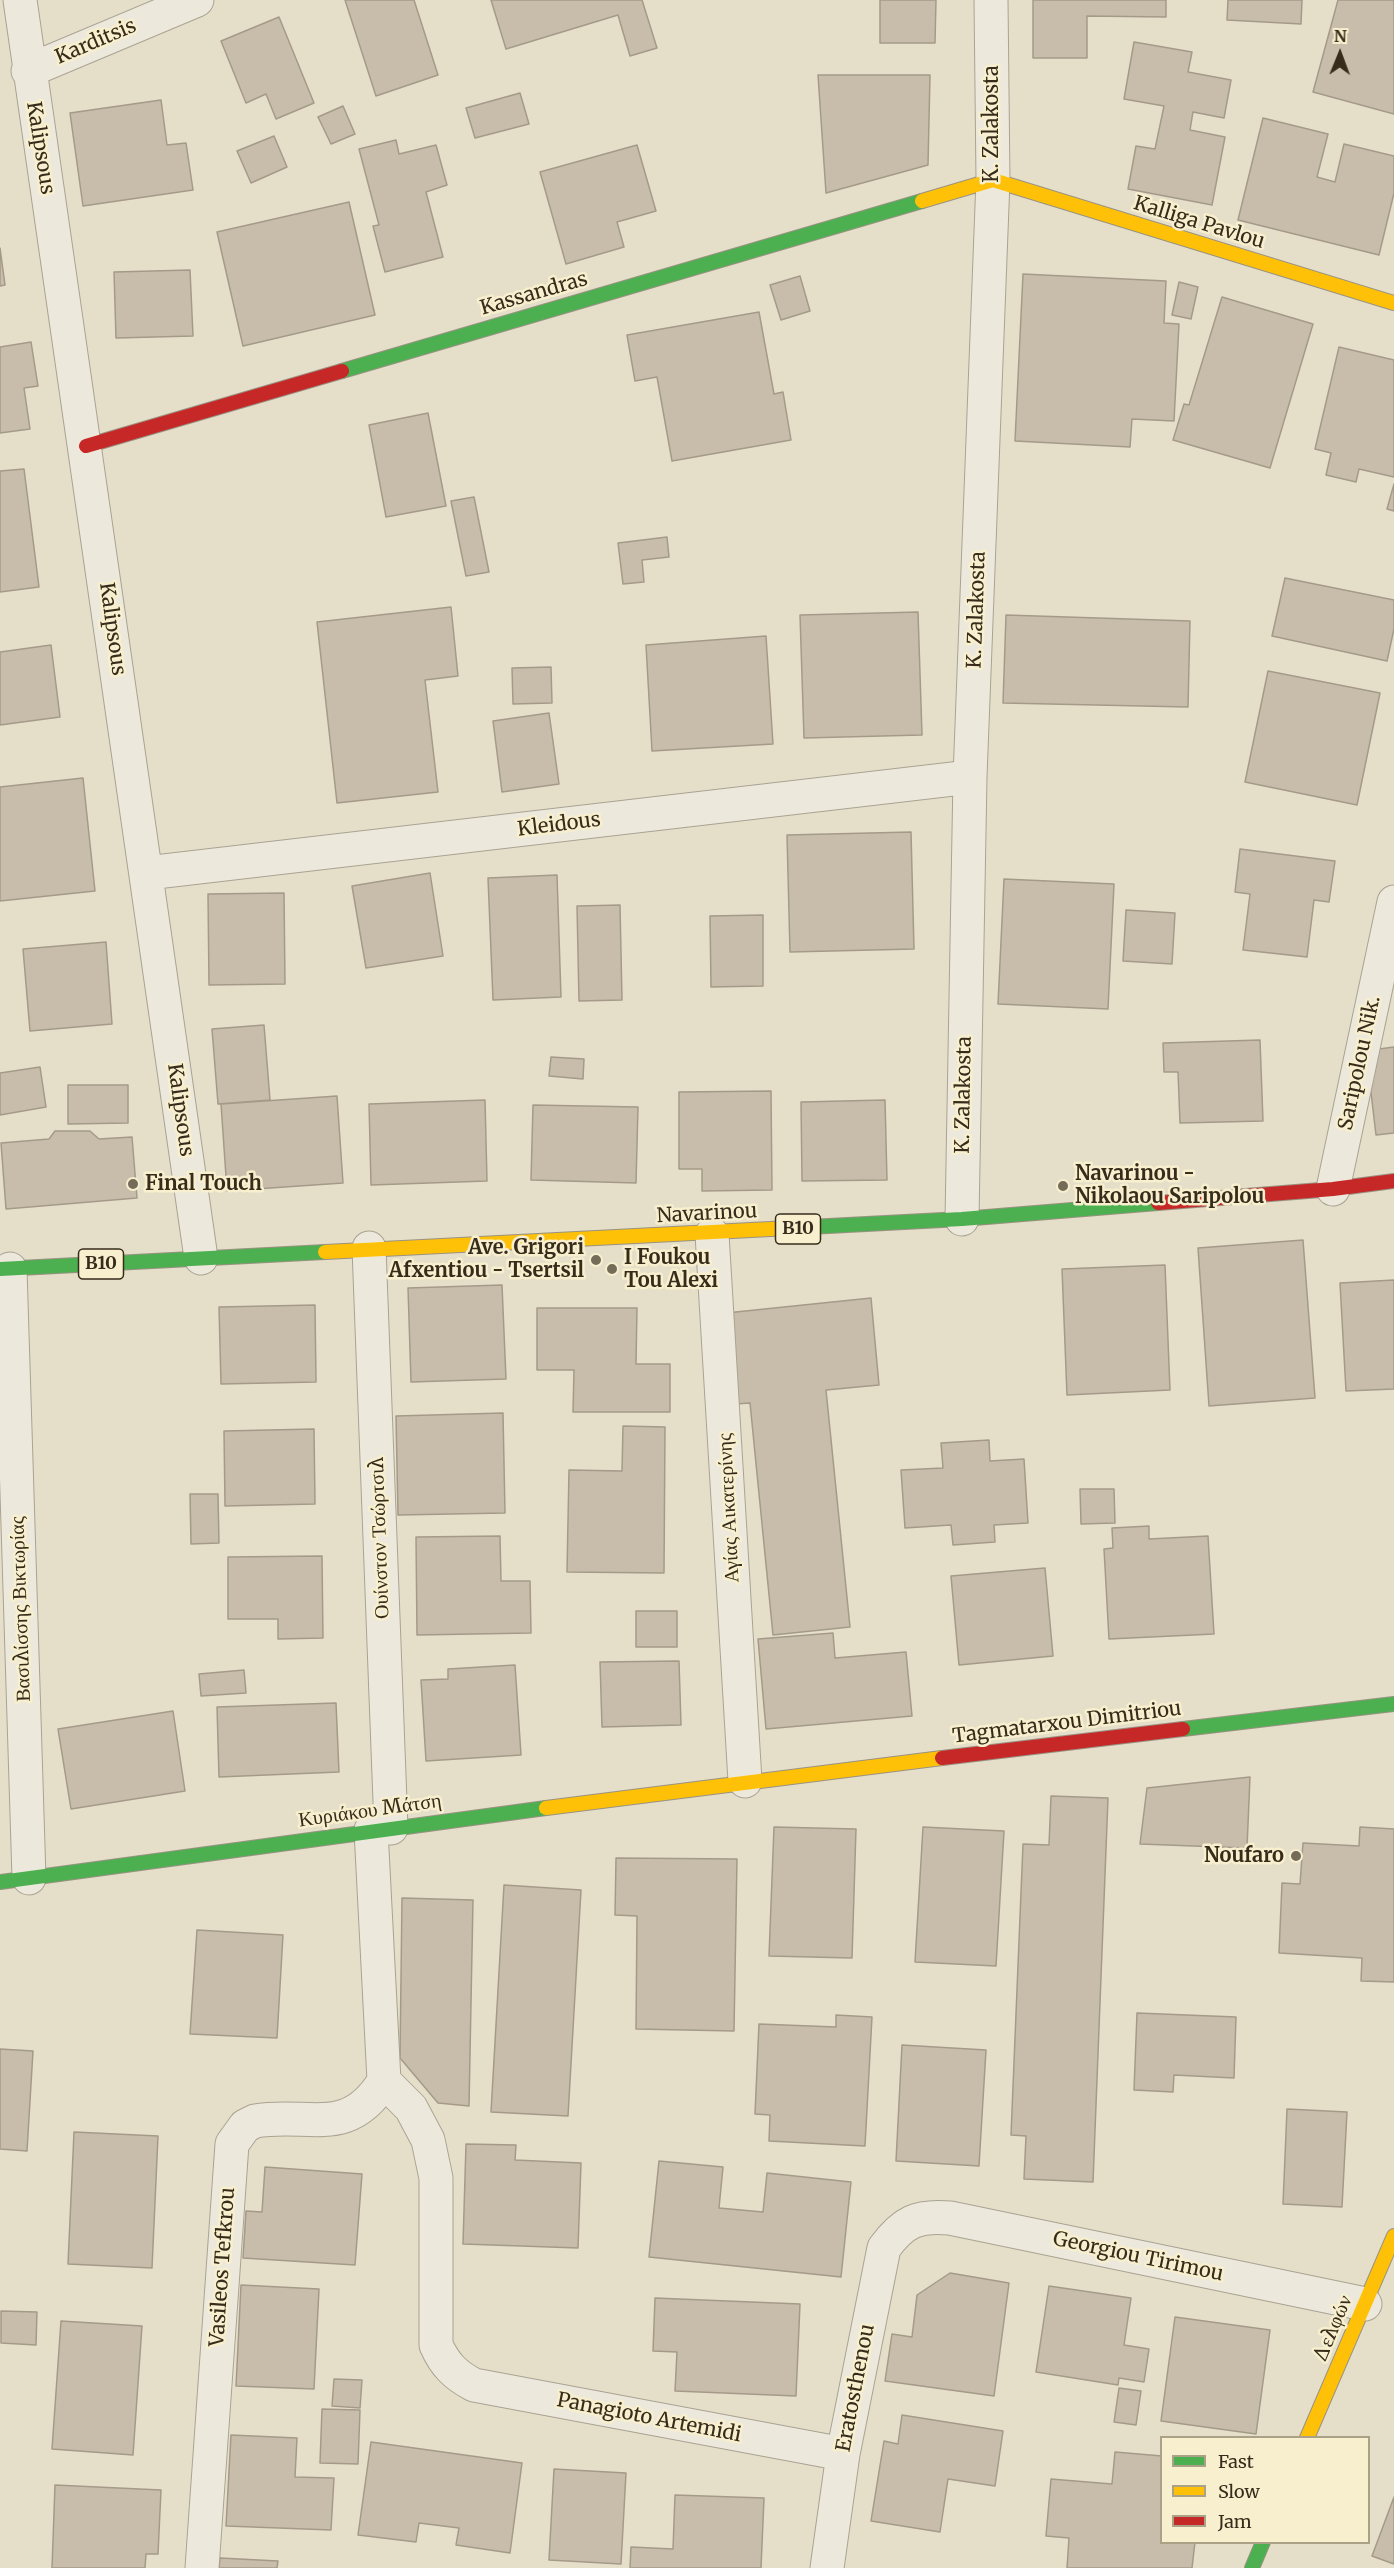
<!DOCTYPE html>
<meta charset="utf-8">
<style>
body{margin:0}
#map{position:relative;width:1394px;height:2568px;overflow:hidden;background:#e5dfc9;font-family:Merriweather,serif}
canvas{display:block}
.legend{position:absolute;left:1160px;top:2436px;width:210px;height:108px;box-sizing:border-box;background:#f7efce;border:2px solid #aaa186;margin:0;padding:8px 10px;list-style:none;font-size:18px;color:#372c1b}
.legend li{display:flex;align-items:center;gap:12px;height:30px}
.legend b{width:30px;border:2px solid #aaa186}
.north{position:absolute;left:1310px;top:24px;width:60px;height:60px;-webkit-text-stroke:4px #f7efce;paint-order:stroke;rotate:1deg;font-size:16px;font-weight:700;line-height:24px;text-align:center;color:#372c1b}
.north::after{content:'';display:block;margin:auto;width:21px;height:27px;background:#372c1b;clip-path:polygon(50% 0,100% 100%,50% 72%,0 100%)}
</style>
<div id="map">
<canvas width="1394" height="2568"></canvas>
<ul class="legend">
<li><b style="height:8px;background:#4caf50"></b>Fast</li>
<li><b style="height:8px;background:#ffc107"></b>Slow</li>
<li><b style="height:8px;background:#c62828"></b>Jam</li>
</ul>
<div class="north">N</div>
</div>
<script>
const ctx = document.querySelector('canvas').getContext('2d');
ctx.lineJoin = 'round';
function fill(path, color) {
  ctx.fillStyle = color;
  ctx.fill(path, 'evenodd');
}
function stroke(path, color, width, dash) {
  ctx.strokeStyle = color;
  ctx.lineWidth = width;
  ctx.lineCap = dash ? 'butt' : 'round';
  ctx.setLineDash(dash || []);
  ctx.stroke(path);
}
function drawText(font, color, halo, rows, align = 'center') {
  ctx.font = font + ' Merriweather,serif';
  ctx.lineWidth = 5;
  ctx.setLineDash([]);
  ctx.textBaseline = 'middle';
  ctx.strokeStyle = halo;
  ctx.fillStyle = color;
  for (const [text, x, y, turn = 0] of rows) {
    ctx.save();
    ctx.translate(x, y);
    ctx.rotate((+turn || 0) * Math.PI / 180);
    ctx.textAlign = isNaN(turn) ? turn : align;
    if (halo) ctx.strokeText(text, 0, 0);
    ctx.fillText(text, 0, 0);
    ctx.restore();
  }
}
const building = new Path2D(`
 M345 0H414L438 75 376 96Z
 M491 0H642L657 48 630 56 618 15 506 49Z
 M880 0H936L935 43H880Z
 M1033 0H1166V17L1087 16V58H1033Z
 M1228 0H1302L1301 24 1227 20Z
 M1338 0H1394V114L1313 92Z
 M279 17 314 103 276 119 266 94 246 103 221 41Z
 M1134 42 1192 52 1188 72 1231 80 1224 118 1193 112 1190 130 1225 137 1212 205 1128 189 1136 146 1155 149 1164 106 1124 99Z
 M818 75H930L928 165 826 193Z
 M520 93 529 124 475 138 466 108Z
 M161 100 167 145 186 143 193 190 83 206 70 113Z
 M343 106 355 134 331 144 318 117Z
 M1263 118 1328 134 1317 177 1335 182 1344 144 1394 156V193L1379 255 1238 220Z
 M274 136 287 167 251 183 237 151Z
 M396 140 399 154 436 145 447 185 426 192 443 257 385 272 373 226 379 225 359 149Z
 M637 145 656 211 617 222 624 247 566 264 540 172Z
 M349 202 375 315 243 346 217 232Z
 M0 248 5 285 0 286Z
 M190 270 193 336 116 338 114 272Z
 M1023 274 1166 281 1164 323 1179 324 1174 421 1132 419 1130 447 1015 441Z
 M800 276 810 311 781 320 770 285Z
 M1179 282 1198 287 1191 319 1172 315Z
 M1222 297 1313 324 1270 468 1173 440 1184 404 1189 405Z
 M759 312 774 394 783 392 791 440 672 461 657 377 635 381 627 335Z
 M31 342 38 386 24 388 30 429 0 433V347Z
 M1339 347 1394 360V477L1359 469 1356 482 1326 475 1331 453 1315 449Z
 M428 413 446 506 386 517 369 425Z
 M24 469 39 587 0 592V471Z
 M1394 484V511L1387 509Z
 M474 497 489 572 466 576 451 501Z
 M667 537 669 557 642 560 644 582 623 584 618 543Z
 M1285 578 1394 600V629L1387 661 1272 636Z
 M451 607 458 676 425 680 438 792 337 803 317 622Z
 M918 612 922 735 804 738 800 615Z
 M1006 615 1190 621 1188 707 1003 703Z
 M766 636 773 744 652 751 646 645Z
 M51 645 60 717 0 725V652Z
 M551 667 552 703 513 704 512 668Z
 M1268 671 1380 693 1357 805 1245 782Z
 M549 713 559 784 502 792 493 721Z
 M83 778 95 891 0 901V787Z
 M911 832 914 949 790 952 787 835Z
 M1240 849 1335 861 1329 902 1314 900 1307 957 1243 950 1250 894 1235 892Z
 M430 873 443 956 366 968 352 886Z
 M557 875 561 997 493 1000 488 878Z
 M1004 879 1114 884 1108 1009 998 1004Z
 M284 893 285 984 209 985 208 894Z
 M620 905 622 1000 579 1001 577 906Z
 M1126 910 1175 913 1172 964 1123 961Z
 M763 915V986L711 987 710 916Z
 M106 942 112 1024 30 1031 23 949Z
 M264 1025 270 1100 218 1104 212 1029Z
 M1260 1040 1263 1121 1180 1123 1178 1072H1164L1163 1043Z
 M1394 1047V1133L1376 1135 1370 1084 1379 1049Z
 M551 1057 584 1059 583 1079 549 1076Z
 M40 1067 46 1107 0 1115V1073Z
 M68 1085H128V1123L68 1124Z
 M771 1091 772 1190 702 1191V1169H679V1092Z
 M337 1096 343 1183 227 1191 221 1104Z
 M485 1100 487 1181 371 1185 369 1104Z
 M885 1100 887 1180 802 1181 801 1102Z
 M533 1105 638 1107 636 1183 531 1180Z
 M55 1131H90L99 1139 132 1137 137 1198 6 1209 1 1143 49 1139Z
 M1303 1240 1315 1398 1209 1406 1198 1248Z
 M1165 1265 1170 1390 1067 1395 1062 1269Z
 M1394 1280V1389L1346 1391 1340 1283Z
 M502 1285 506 1379 411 1382 408 1288Z
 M871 1298 879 1385 826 1390 850 1627 773 1635 750 1403 735 1404 726 1313Z
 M315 1305 316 1382 221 1384 219 1307Z
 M537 1308H637L636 1364H670V1412H573L574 1370H537Z
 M503 1413 505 1513 398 1515 396 1416Z
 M623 1426 665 1427 664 1573 567 1572 569 1470 622 1471Z
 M314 1429 315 1504 225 1506 224 1431Z
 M989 1440 990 1461 1024 1459 1028 1523 994 1525 995 1542 953 1545 951 1525 905 1528 901 1470 943 1468 941 1443Z
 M1080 1489H1114L1115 1523 1081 1524Z
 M190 1494H218L219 1543 191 1544Z
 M1149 1526V1539L1208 1536 1214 1634 1109 1639 1104 1549 1113 1548 1112 1528Z
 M500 1536 501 1581H530L531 1633 417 1635 416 1537Z
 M322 1556 323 1638 278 1639V1619H228V1557Z
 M1045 1568 1053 1656 959 1665 951 1576Z
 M636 1611H677V1647H636Z
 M833 1633 835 1658 906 1652 912 1716 766 1729 758 1639Z
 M679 1661 681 1725 602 1727 600 1662Z
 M515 1665 521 1755 426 1761 421 1680 448 1679V1669Z
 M244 1670 246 1693 201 1696 199 1674Z
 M336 1703 339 1772 219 1777 217 1707Z
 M173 1711 185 1791 71 1809 58 1729Z
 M1250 1777 1247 1848 1140 1844 1147 1788Z
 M1051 1796 1108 1798 1093 2182 1024 2179 1026 2136 1011 2135 1023 1844 1049 1845Z
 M774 1827 856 1829 852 1958 769 1956Z
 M923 1827 1004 1831 996 1966 915 1962Z
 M1360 1827 1394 1829V1982L1361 1981 1362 1958 1279 1953 1282 1883 1300 1884 1303 1843 1359 1846Z
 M616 1858 737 1859 734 2031 636 2029 637 1916 615 1915Z
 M504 1885 581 1890 568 2116 491 2112Z
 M402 1898 473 1900 469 2106 438 2103 400 2058Z
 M197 1930 283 1935 277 2038 190 2034Z
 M1137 2013 1236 2017 1234 2078 1174 2075 1173 2092 1134 2090Z
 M836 2015 872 2017 865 2146 769 2141 770 2115 755 2114 759 2024 836 2027Z
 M902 2045 986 2050 979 2166 896 2161Z
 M0 2049 33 2051 27 2151 0 2149Z
 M1287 2109 1347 2112 1342 2207 1283 2204Z
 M74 2132 158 2136 152 2268 68 2264Z
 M466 2144 516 2145 515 2160 581 2163 578 2248 463 2244Z
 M659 2161 723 2167 719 2208 763 2212 767 2173 851 2182 841 2277 649 2257Z
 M265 2167 362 2174 355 2265 243 2258 246 2211 262 2212Z
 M950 2273 1009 2283 994 2396 885 2381 892 2334 912 2337 917 2295Z
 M241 2285 319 2289 314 2389 236 2386Z
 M1049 2286 1131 2298 1124 2345 1149 2349 1144 2382 1119 2378 1118 2385 1036 2372Z
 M655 2298 800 2304 796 2396 675 2391 677 2352 653 2351Z
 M1 2311 37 2312 36 2345 1 2343Z
 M1175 2317 1270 2330 1256 2434 1161 2421Z
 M61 2321 142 2326 133 2455 52 2449Z
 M334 2379 362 2380 360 2408 332 2406Z
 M1119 2388 1141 2391 1136 2425 1114 2422Z
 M322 2409 360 2410 358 2464 320 2463Z
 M902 2415 1003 2431 995 2486 948 2479 940 2532 871 2521 884 2441 898 2444Z
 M231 2435 297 2438 295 2477 334 2478 331 2530 226 2526Z
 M371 2442 522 2463 510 2553 456 2545 459 2528 419 2523 416 2542 358 2535Z
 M1115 2452 1162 2456V2542H1195L1192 2568H1067L1069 2538 1046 2536 1051 2479 1112 2484Z
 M554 2469 626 2473 621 2564 549 2560Z
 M55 2485 161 2490 158 2554H146L145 2568H52Z
 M675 2495 764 2498 761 2568H630L631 2547 673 2549Z
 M1394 2497V2564L1372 2556Z
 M220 2558 278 2561 277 2568H219Z`);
const street = new Path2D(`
 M20 0 201 1258
 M28 71 197 0
 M147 873 970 777
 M1333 1189 1394 902
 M962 1219 970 777 993 180 991 0
 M712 1234 745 1781
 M369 1248 391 1828
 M10 1269 29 1878
 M384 2081 411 2108 428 2140 436 2178V2345C445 2365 455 2375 474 2385L843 2454
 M202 2568 232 2144 245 2126 255 2121C310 2112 348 2139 384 2081L371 1830
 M827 2568 843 2454 884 2248C903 2222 917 2215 950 2218L1365 2304`);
const fast = new Path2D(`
 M342 371 922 201
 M790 1228 962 1219 1158 1203
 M0 1269 325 1252
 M1183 1729 1394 1704
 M0 1882 546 1808
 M1252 2568 1263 2542`);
const slow = new Path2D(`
 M922 201 993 180 1394 303
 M325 1252 790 1228
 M546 1808 942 1758
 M1307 2438 1394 2236`);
const jam = new Path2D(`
 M86 446 342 371
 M1158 1203 1333 1189 1394 1181
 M942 1758 1183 1729`);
const markers = [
 [133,1184,6,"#746b58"],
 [1063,1186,6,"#746b58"],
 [596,1260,6,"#746b58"],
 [612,1269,6,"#746b58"],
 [1296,1856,6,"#746b58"]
];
const shields = [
 [798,1229,45],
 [101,1264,45]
];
const shieldNames = [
 ["B10",798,1229],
 ["B10",101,1264]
];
const streetNames = [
 ["Karditsis",96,42,-23],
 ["K. Zalakosta",992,124,-90],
 ["Kalipsous",40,148,81],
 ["Kalliga Pavlou",1199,223,17],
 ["Kassandras",534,294,-16],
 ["K. Zalakosta",977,610,-88],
 ["Kalipsous",112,629,82],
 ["Kleidous",559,825,-7],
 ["Saripolou Nik.",1360,1063,-78],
 ["K. Zalakosta",964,1095,-89],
 ["Kalipsous",180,1110,82],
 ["Navarinou",707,1214,-3],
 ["Αγίας Αικατερίνης",729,1508,-93],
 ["Ουίνστον Τσώρτσιλ",380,1538,-92],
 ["Βασιλίσσης Βικτωρίας",21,1609,-92],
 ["Tagmatarxou Dimitriou",1067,1723,-7],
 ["Κυριάκου Μάτση",370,1811,-8],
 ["Georgiou Tirimou",1138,2257,12],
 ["Vasileos Tefkrou",223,2267,-86],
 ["Δελφών",1333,2329,-67],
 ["Eratosthenou",856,2388,-79],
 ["Panagioto Artemidi",649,2418,11]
];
const poiNames = [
 ["Navarinou -",1075,1174],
 ["Nikolaou Saripolou",1075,1197],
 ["Final Touch",145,1184],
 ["Ave. Grigori",584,1248,"right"],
 ["Afxentiou - Tsertsil",584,1271,"right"],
 ["I Foukou",624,1258],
 ["Tou Alexi",624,1281],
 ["Noufaro",1284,1856,"right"]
];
fill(building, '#c8bdaa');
stroke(building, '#a59a89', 1.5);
stroke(street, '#a9a393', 35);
stroke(fast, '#999283', 16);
stroke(slow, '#999283', 16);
stroke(jam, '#999283', 16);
stroke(street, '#ece8dc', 33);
stroke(fast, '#4caf50', 14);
stroke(slow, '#ffc107', 14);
stroke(jam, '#c62828', 14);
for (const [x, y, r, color] of markers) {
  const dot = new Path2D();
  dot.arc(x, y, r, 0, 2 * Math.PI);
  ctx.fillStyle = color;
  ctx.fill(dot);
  stroke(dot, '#f7efce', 2);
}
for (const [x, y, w] of shields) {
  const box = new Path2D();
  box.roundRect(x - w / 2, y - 15, w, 30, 4.5);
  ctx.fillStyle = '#f7efce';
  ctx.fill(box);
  stroke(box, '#372c1b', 1.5);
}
drawText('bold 18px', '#372c1b', null, shieldNames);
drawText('20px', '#372c1b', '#f7efce', streetNames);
drawText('bold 20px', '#372c1b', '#f7efce', poiNames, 'left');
</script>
